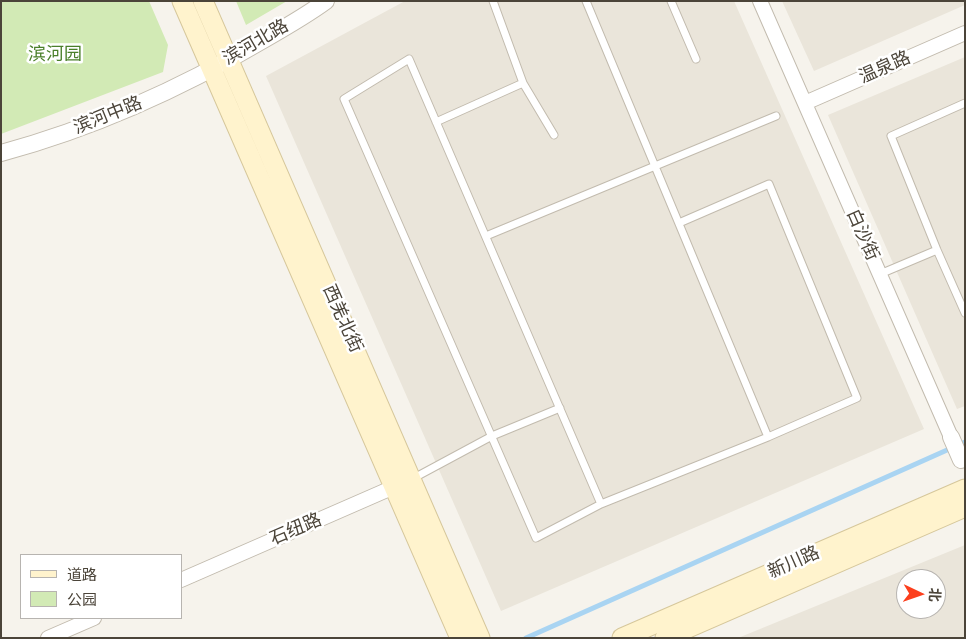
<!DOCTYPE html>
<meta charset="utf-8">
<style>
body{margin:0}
#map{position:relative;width:966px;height:639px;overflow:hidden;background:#f6f3ec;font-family:"DM Sans","Noto Sans SC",sans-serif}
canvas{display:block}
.frame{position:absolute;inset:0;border:2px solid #4b4439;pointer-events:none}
.legend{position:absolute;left:20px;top:554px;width:162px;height:65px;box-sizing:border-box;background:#fff;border:1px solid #b7b4b0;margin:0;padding:6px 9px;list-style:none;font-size:15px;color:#4b4439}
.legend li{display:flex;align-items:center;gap:10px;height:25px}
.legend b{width:25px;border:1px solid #b7b4b0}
.north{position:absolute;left:896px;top:569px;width:50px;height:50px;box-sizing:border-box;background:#fff;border:1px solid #b7b4b0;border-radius:50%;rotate:93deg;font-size:14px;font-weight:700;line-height:20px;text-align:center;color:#4b4439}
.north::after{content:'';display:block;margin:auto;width:18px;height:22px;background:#fc3f1d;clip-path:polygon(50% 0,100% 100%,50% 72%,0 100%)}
</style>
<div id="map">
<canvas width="966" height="639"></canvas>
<div class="frame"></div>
<ul class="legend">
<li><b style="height:6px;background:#fff3cd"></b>道路</li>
<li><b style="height:14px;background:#d2eab5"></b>公园</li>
</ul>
<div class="north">北</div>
</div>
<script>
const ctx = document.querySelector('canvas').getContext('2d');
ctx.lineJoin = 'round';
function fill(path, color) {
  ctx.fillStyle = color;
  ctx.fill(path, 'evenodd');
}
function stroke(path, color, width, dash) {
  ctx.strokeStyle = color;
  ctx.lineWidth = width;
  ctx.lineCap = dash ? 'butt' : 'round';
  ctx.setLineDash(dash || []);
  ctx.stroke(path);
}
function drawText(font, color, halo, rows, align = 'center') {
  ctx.font = font + ' "DM Sans","Noto Sans SC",sans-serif';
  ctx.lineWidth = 5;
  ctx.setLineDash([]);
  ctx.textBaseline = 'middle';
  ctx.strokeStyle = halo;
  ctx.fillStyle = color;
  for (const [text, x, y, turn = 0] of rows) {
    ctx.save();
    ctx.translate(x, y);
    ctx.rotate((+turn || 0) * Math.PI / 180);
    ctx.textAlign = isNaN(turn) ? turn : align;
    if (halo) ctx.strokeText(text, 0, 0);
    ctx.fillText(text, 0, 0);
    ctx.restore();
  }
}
const residential = new Path2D(`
 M405 1H734L924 429 501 611 266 76Z
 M782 1H965V5L814 71Z
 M965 57V406L957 409 828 115Z
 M965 545V638H738ZM906 579H936V609H906Z`);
const green = new Path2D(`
 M1 1H149L168 45 163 72 1 134Z
 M236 1H287L246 25Z`);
const stream = new Path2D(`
 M526 638 965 442`);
const service = new Path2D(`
 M493 1 523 83 554 135
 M586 1 768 437
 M671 1 696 59
 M965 103 891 136 937 250 965 313
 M436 122 523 83
 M486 236 776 116
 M880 274 937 250
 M412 479 492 436 560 408
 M601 504 409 59 344 99 536 538 601 504 768 437 857 398 769 184 679 223`);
const minor = new Path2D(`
 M760 1 951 437
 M805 103 965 33
 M181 580 403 483
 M48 638 94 618`);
const tertiary = new Path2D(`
 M1 153C94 128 182 88 265 39 286 27 307 15 326 1
 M951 437 961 460`);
const secondary = new Path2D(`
 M182 1 460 638
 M203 1 480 638
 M622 638 965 489
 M665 638 965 507`);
const streetNames = [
 ["滨河北路",256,43,-30],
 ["温泉路",885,68,-24],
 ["滨河中路",108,116,-22],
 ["白沙街",862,235,66],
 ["西羌北街",342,319,66],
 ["石纽路",296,530,-23],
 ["新川路",794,563,-24]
];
const parkNames = [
 ["滨河园",55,55]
];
fill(residential, '#eae5da');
fill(green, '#d2eab5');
stroke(stream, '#a9d4f2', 5);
stroke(service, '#c2bbae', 9);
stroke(minor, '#c2bbae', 16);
stroke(tertiary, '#c2bbae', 18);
stroke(secondary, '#d6c79b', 21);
stroke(service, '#fff', 7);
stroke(minor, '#fff', 14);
stroke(tertiary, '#fff', 16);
stroke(secondary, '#fff3cd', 19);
drawText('18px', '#4b4439', '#fff', streetNames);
drawText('18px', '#4a7f2a', '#fff', parkNames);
</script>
